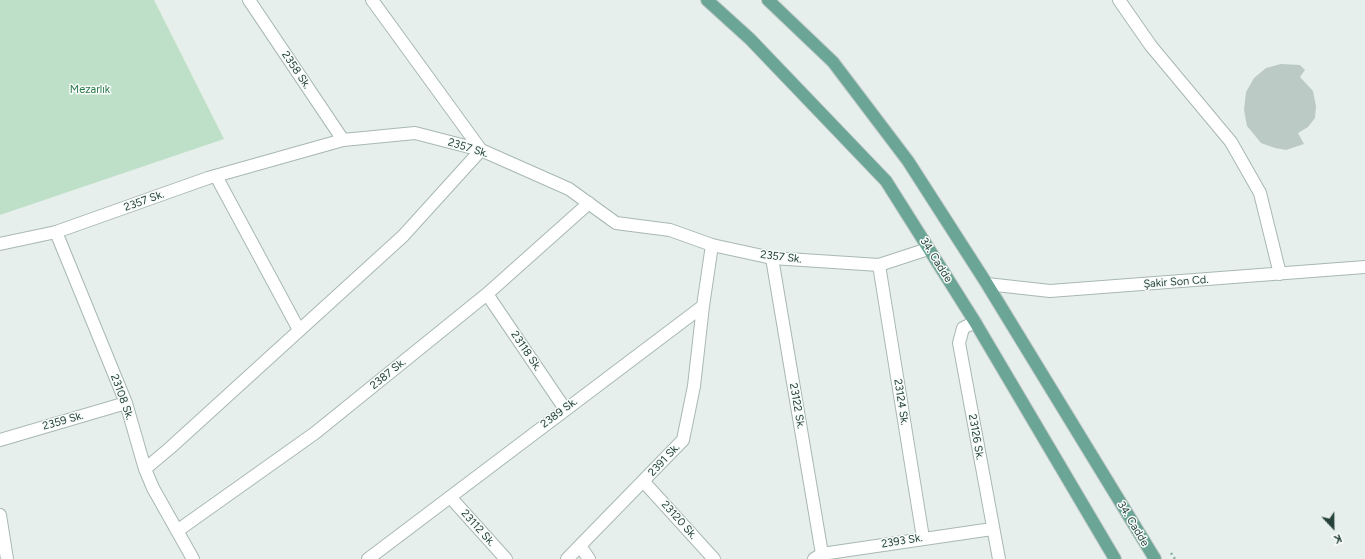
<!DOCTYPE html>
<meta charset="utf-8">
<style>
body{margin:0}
#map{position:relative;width:1365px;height:559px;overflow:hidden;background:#e6efeb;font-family:Figtree,sans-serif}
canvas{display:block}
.north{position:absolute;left:1313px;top:507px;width:40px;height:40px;-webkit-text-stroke:3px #f7fbf9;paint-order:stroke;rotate:158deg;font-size:11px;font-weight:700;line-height:16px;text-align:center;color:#24423a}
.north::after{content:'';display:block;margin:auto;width:14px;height:18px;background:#24423a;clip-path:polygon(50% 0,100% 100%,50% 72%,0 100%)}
</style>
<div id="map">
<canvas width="1365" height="559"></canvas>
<div class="north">K</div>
</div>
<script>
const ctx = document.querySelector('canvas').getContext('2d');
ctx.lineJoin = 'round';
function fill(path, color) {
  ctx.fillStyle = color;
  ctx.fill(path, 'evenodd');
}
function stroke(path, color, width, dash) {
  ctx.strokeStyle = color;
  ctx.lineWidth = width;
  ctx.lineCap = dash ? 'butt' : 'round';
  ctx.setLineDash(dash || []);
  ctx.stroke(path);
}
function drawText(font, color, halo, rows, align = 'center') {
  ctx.font = font + ' Figtree,sans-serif';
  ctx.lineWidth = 3;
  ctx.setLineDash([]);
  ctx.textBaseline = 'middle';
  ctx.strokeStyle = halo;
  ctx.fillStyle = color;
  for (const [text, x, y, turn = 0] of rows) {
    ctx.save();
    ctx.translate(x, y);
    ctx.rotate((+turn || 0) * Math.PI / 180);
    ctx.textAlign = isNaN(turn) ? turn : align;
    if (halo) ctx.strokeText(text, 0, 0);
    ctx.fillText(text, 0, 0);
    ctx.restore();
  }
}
const green = new Path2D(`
 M0 0H154L224 139 0 215Z`);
const building = new Path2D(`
 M1281 64 1300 65 1305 70 1300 77 1313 91 1316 106 1315 118 1308 127 1298 133 1304 144 1286 150 1275 148 1261 143 1247 126 1244 110 1246 92 1254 78 1266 68Z`);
const path = new Path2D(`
 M1171 553 1175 559`);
const minor = new Path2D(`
 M249 0 343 140
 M1119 0 1151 46 1231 142 1260 193 1280 274
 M216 176 299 330
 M56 232 126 403 145 469 153 488 193 559
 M772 258 822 554
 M879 265 923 538
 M987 284 1050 291 1365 267
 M487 294 565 409
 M975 322 963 328 959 343 999 559
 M0 440 126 403
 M145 469 170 448 403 236 481 150 372 0
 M644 482 714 559
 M451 498 506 559
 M177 531 315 433 487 294 589 203
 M580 546 589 559
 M368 559 703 306
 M567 559 683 440 694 386 703 306 712 245
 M814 559 822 554 992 529`);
const tertiary = new Path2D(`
 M0 244 56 232 208 178 343 140 415 133 481 150 569 189 616 223 670 230 712 245 772 258 879 265 928 249
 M0 515 7 559`);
const primary = new Path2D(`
 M707 0 750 39 886 181 975 322 1115 559
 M768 0 833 62 908 161 987 284 1155 559`);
const streetNames = [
 ["2358 Sk.",296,70,56],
 ["2357 Sk.",468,148,17],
 ["2357 Sk.",144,201,-20],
 ["2357 Sk.",781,257,7],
 ["34. Cadde",936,260,58],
 ["Şakir Son Cd.",1176,282,-4],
 ["23118 Sk.",526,351,56],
 ["2387 Sk.",388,374,-39],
 ["23108 Sk.",122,397,70],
 ["23124 Sk.",901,402,81],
 ["23122 Sk.",797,406,80],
 ["2389 Sk.",559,413,-37],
 ["2359 Sk.",63,421,-16],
 ["23126 Sk.",976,437,80],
 ["2391 Sk.",664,460,-47],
 ["23120 Sk.",679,520,48],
 ["34. Cadde",1133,524,59],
 ["23112 Sk.",478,528,48],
 ["2393 Sk.",902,541,-9]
];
const parkNames = [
 ["Mezarlık",90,90]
];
fill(green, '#bfe0c8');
fill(building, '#bbcac4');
stroke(minor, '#a8b8b2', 14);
stroke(tertiary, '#a8b8b2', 14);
stroke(primary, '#c2cac8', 14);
stroke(path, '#86b3a5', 2.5, [2, 3]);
stroke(minor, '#fff', 12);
stroke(tertiary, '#fff', 12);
stroke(primary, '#6aa596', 12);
drawText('11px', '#24423a', '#f7fbf9', streetNames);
drawText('11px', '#2d7a4b', '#f7fbf9', parkNames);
</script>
